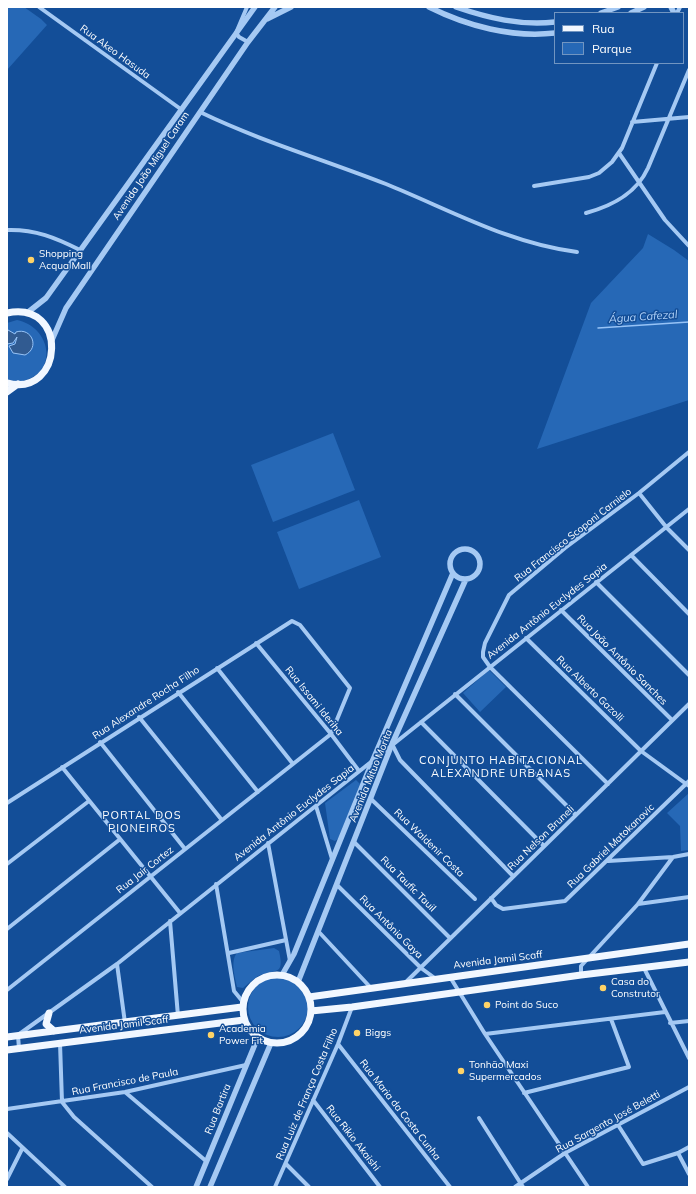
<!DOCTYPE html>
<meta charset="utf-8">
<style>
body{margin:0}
#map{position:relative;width:696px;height:1194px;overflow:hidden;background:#134e98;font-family:Mulish,sans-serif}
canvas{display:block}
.frame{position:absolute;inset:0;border:8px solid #fff;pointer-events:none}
.legend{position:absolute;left:554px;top:12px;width:130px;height:52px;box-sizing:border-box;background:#134e98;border:1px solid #7195c1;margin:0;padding:5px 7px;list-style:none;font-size:12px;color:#fff}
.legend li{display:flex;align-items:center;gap:8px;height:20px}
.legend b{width:20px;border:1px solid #7195c1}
</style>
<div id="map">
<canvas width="696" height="1194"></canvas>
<div class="frame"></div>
<ul class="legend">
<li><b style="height:5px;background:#f1f7ff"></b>Rua</li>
<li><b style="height:11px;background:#2668b6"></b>Parque</li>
</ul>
</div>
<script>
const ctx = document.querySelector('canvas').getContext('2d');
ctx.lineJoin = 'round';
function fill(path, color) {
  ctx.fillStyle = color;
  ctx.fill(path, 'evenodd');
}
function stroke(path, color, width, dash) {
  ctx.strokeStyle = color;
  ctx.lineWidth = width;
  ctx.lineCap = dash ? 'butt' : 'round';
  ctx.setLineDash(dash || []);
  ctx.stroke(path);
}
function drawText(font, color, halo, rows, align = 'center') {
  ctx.font = font + ' Mulish,sans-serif';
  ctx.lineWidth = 3;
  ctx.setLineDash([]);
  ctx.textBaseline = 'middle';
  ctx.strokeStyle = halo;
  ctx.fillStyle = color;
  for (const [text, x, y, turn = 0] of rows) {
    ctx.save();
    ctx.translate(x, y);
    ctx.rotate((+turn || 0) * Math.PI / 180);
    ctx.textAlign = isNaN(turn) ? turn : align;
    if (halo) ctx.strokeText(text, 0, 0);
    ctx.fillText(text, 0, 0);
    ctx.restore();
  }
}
const green = new Path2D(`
 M7 7H24L41 19 47 25 7 70Z
 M648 234 674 250 689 261V400L537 449 591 303 643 248Z
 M17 320C51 327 59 372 23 381 18 382 12 380 7 380V323Z
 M333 433 355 490 273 522 251 465Z
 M359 500 381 557 299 589 277 532Z
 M489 670 506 687 480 712 463 693Z
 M356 780 360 784 338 839 335 841 330 839 325 803Z
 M689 793V850L681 851 680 826 667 813Z
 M274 948 279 951C285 977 275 968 258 976 252 980 248 984 243 988L237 987C235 977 230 961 237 953Z
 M248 1007a30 30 0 1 1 60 0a30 30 0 1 1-60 0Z`);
const water = new Path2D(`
 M8 330 15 334 16 332C32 327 40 348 25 355L13 353 9 346 15 344 17 337 13 343 7 344Z`);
const stream = new Path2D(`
 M598 328 689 322`);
const minor = new Path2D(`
 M39 7 182 110
 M247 7 236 33 239 37 248 42
 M677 13 680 7
 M200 112C260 141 325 160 386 184 448 209 510 244 577 252
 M632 122 689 117
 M619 153 665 220 689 246
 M534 186 589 177 599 173 612 162 622 148 657 63
 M586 213C612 206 636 194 648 168L689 70
 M7 230C35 229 56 238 80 250
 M639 493 667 528 689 550
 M631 555 689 614
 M596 582 689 675
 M561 610 672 720
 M526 638 641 751 689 786
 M256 643 331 734 359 771
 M217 668 293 764
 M178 692 258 792
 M455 694 576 815
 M139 717 221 819
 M421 722 544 846
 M100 742 185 849
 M392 744 400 760 513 876
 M62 767 180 913
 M608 784 490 667 483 657V652L485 643 509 595 565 548 639 493 689 452
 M371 799 475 899
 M7 803 292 621 300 625 350 688 331 734 7 990
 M316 806 332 859
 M354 842 450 938
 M268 843 290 961
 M608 861 673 857 689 854
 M7 864 89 801
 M216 884 234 991 243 1002
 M337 885 421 968 436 979
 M491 898 496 905 503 909 565 901 689 781
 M638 904 689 897
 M170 921 178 1016
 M7 929 119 840
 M318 931 371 988
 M229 953 286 940
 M117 964 125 1023
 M644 968 689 1058
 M581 975V966L638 904 673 857
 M450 977 485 1034 588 1187
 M405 983 689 704
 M670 1023 689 1021
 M485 1034 665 1012
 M60 1043 62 1102 74 1117 152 1187
 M338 1044 450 1187
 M19 1049 18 1035 117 964 689 509
 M125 1092 206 1161
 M524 1093 629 1067 611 1019
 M313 1100 380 1187
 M7 1109 125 1092 246 1065
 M479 1118 523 1187
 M618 1125 643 1164 678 1153 689 1147
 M7 1133 65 1187
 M678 1153 689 1174
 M286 1164 309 1187
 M7 1179 22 1149
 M275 1187 338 1044 352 1007
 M515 1187 565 1153 689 1087`);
const tertiary = new Path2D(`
 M429 7C467 26 512 38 555 33
 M456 7C488 18 521 26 555 22
 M671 7 674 13
 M601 13 618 7
 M631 13 644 7
 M267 19 291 7
 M27 313 46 298 255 7
 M52 340 66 308 248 42 275 7
 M450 564a15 15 0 1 1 30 0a15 15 0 1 1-30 0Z
 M282 975 294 954 372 762 453 573
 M298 982 392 744 466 579
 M196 1187 258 1037
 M210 1187 271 1043`);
const primary = new Path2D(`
 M7 313C69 300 64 398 7 383
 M7 392 18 384
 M243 1009a34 34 0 1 1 68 0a34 34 0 1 1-68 0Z
 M309 997 689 944
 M311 1011 352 1007 581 975 689 962
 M49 1013 46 1024 54 1031
 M7 1037 242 1007
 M7 1050 244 1020`);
const markers = [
 [31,260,4,"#ffd367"],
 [603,988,4,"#ffd367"],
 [487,1005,4,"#ffd367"],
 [357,1033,4,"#ffd367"],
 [211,1035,4,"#ffd367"],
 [461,1071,4,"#ffd367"]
];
const streetNames = [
 ["Rua Akeo Hasuda",115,52,36],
 ["Avenida João Miguel Caram",151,166,-56],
 ["Rua Francisco Scoponi Carnielo",573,535,-38],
 ["Avenida Antônio Euclydes Sapia",547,611,-38],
 ["Rua João Antônio Sanches",622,660,45],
 ["Rua Alberto Gazolli",590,689,44],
 ["Rua Issami Ideriha",314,701,51],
 ["Rua Alexandre Rocha Filho",146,703,-33],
 ["Avenida Mituo Morita",371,776,-68],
 ["Avenida Antônio Euclydes Sapia",294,813,-38],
 ["Rua Nelson Bruneli",541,838,-44],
 ["Rua Waldenir Costa",429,843,44],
 ["Rua Gabriel Matokanovic",611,846,-44],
 ["Rua Jair Cortez",145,870,-38],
 ["Rua Taufic Tauil",408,884,45],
 ["Rua Antônio Gaya",391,927,45],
 ["Avenida Jamil Scaff",498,960,-7],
 ["Avenida Jamil Scaff",124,1025,-7],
 ["Rua Francisco de Paula",125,1082,-11],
 ["Rua Luiz de França Costa Filho",307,1094,-67],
 ["Rua Bartira",218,1109,-68],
 ["Rua Maria da Costa Cunha",400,1110,52],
 ["Rua Sargento José Beletti",608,1122,-29],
 ["Rua Rikio Akaishi",353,1138,52]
];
const poiNames = [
 ["Shopping",39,254],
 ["Acqua Mall",39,266],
 ["Casa do",611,982],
 ["Construtor",611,994],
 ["Point do Suco",495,1005],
 ["Academia",219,1029],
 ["Power Fit",219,1041],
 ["Biggs",365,1033],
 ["Tonhão Maxi",469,1065],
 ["Supermercados",469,1077]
];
const waterNames = [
 ["Água Cafezal",643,317,-4]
];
const neighbourhoodNames = [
 ["CONJUNTO HABITACIONAL",501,761],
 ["ALEXANDRE URBANAS",501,774],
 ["PORTAL DOS",142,816],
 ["PIONEIROS",142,829]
];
fill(green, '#2668b6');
fill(water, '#315b91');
stroke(water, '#97c3f6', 1);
stroke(stream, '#97c3f6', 1.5);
stroke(minor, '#a5c9f3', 4);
stroke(tertiary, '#a5c9f3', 5.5);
stroke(primary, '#f1f7ff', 7);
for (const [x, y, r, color] of markers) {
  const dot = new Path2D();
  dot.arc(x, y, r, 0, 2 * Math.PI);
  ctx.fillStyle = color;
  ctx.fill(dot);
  stroke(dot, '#134e98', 1.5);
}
drawText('10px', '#fff', '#134e98', streetNames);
drawText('10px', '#fff', '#134e98', poiNames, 'left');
drawText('italic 11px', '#b2d3f9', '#134e98', waterNames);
ctx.letterSpacing = '1px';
drawText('11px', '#fff', '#134e98', neighbourhoodNames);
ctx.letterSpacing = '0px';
</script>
